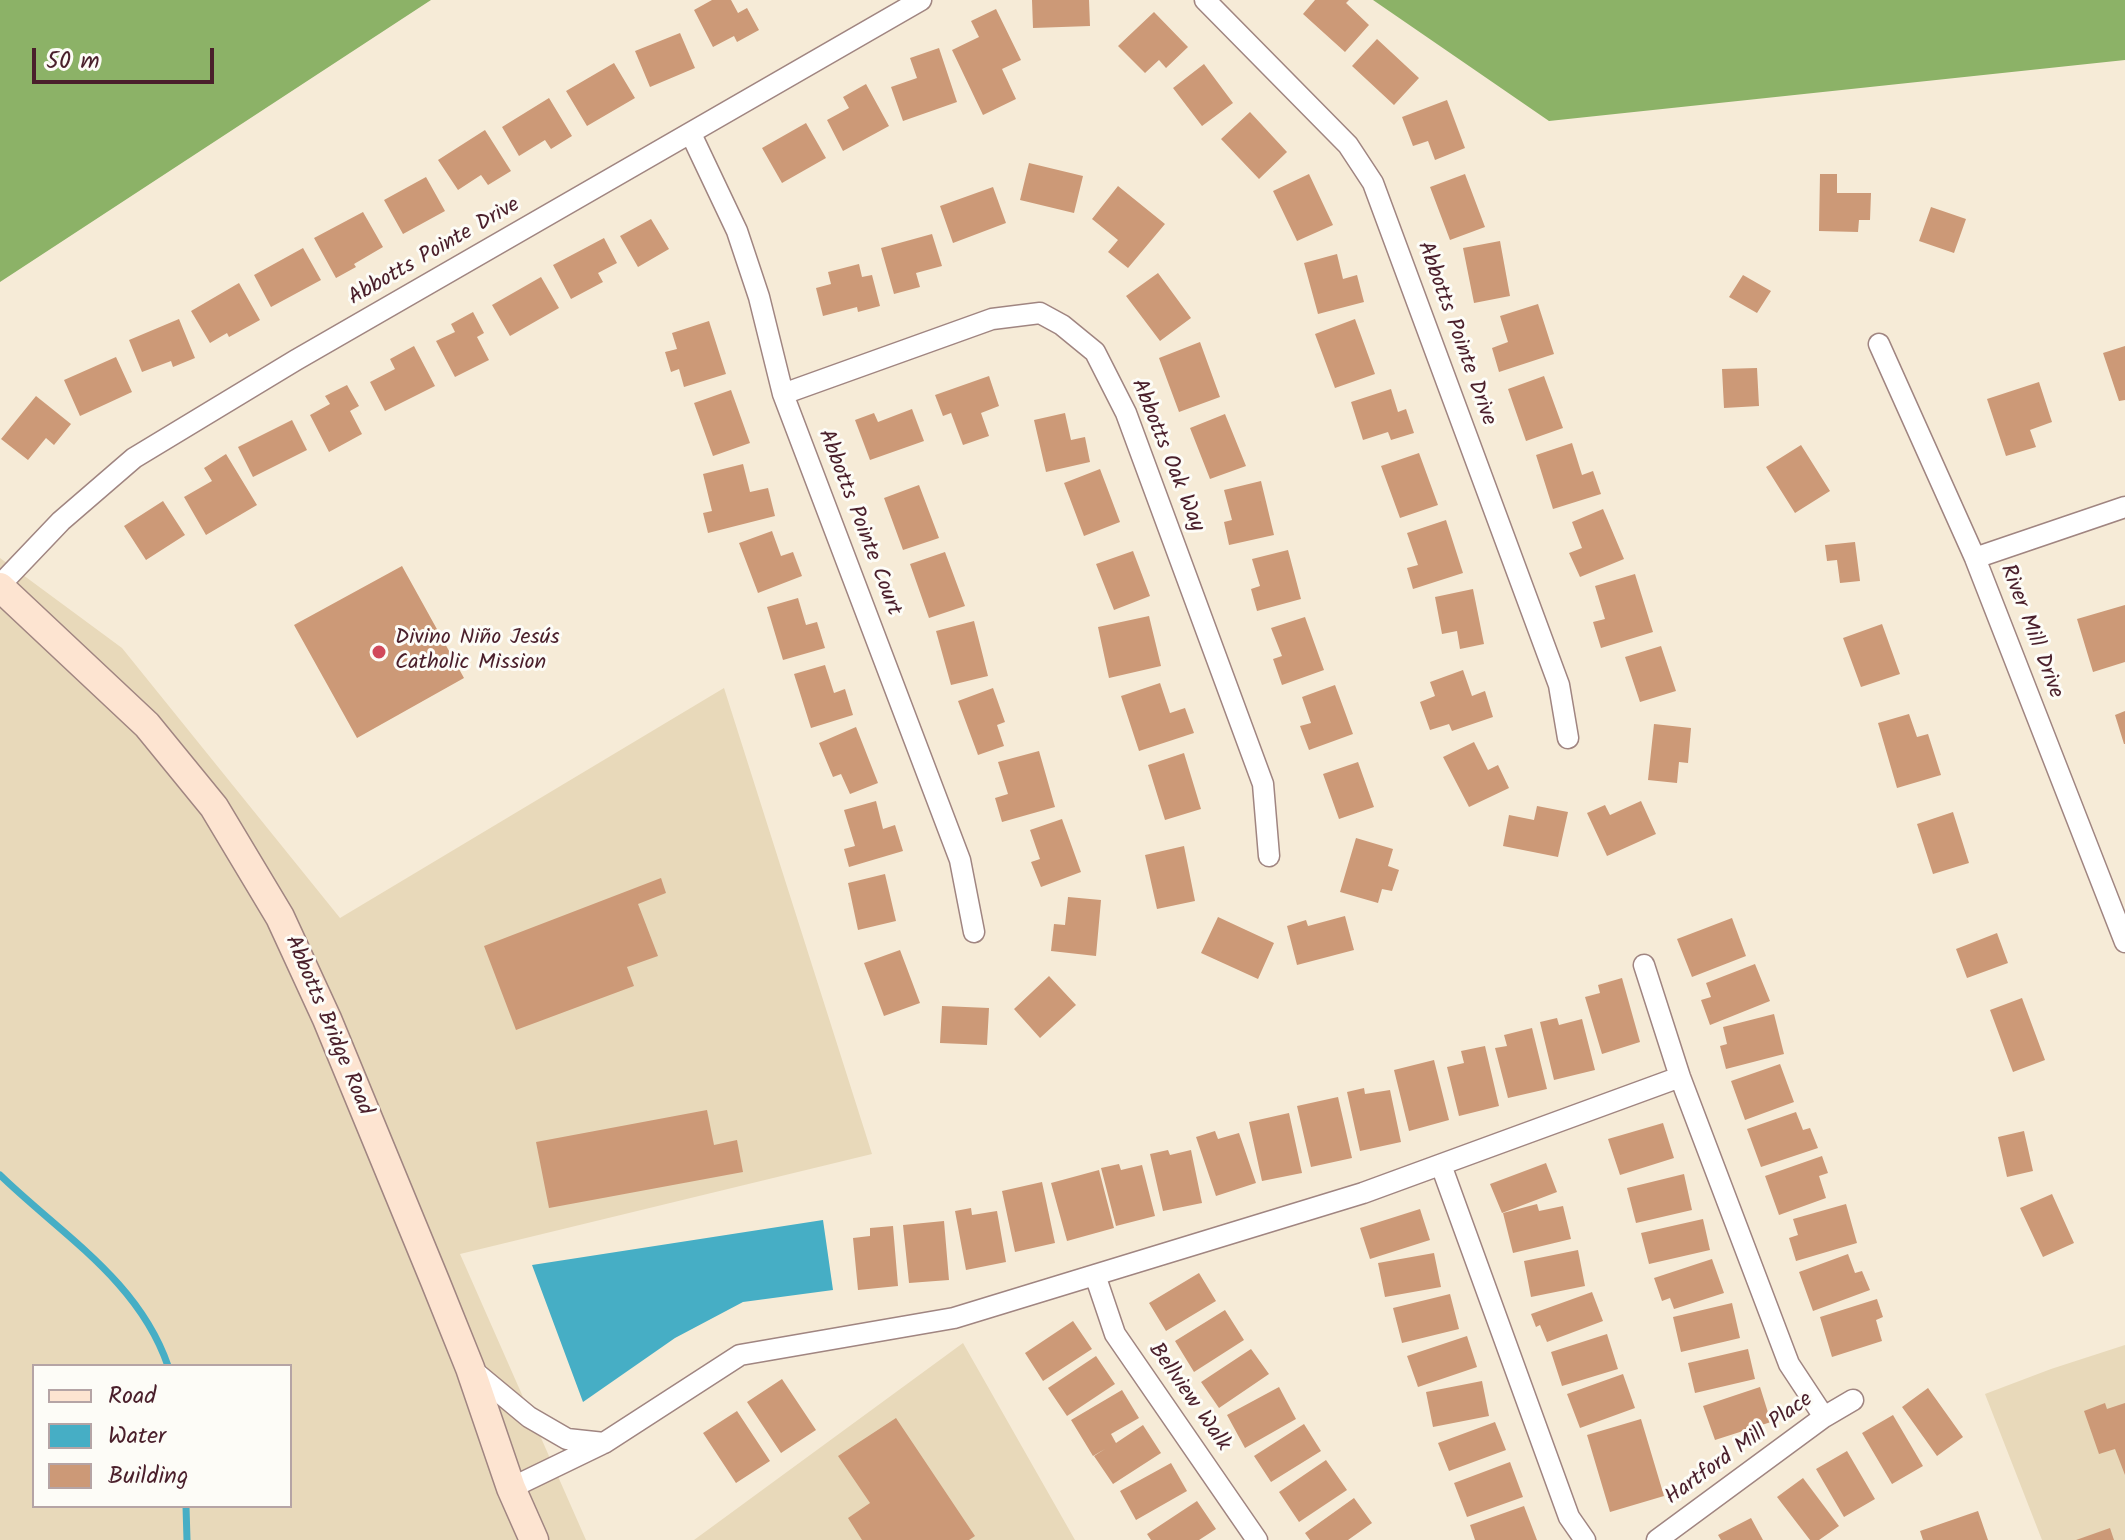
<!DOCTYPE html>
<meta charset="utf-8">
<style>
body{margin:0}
#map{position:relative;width:2125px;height:1540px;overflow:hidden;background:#f6ebd7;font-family:Kalam,sans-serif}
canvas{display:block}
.legend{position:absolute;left:32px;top:1364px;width:260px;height:144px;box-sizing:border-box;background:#fdfcf7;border:2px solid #b5a4a5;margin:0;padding:10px 14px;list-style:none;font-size:24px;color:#4a1f2b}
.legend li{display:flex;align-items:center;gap:16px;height:40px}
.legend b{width:40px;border:2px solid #b5a4a5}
.scale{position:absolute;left:32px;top:48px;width:182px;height:36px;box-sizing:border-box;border:4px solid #4a1f2b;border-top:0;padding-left:10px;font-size:24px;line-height:28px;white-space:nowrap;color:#4a1f2b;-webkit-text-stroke:6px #fdfcf7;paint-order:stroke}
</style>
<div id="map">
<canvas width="2125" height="1540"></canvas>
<ul class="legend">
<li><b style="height:10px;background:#fde4d1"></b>Road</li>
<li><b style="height:22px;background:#46aec5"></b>Water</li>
<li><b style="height:22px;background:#c97"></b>Building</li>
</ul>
<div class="scale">50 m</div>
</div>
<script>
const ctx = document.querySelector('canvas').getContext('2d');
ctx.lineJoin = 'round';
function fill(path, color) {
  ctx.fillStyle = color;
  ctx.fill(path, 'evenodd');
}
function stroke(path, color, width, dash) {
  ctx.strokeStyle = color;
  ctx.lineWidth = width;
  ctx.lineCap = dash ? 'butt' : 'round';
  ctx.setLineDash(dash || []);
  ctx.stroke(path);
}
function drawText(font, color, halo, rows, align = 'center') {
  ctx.font = font + ' Kalam,sans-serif';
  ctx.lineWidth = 6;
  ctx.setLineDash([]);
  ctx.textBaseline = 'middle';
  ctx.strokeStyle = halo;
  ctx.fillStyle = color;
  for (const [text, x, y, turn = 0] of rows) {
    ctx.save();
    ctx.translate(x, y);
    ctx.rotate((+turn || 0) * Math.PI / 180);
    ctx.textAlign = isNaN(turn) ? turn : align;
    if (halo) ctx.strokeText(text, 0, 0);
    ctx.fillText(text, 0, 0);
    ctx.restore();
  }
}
const built = new Path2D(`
 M0 558 122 648 340 918 724 688 872 1154 460 1254 586 1540H0ZM34 1366H290V1506H34Z
 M963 1343 1075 1540H694Z
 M2125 1345V1540H2042L1985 1394 2051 1369Z`);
const forest = new Path2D(`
 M0 0H431L0 282Z
 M1373 0H2125V60L1549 121Z`);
const water = new Path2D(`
 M823 1220 833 1290 743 1302 675 1338 583 1402 532 1265Z`);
const stream = new Path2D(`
 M0 1175C62 1235 139 1281 168 1366
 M186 1506 187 1540`);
const building = new Path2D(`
 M712 0H731L738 13 747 8 759 30 737 42 734 36 713 47 694 10Z
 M1032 0H1089L1090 26 1033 28Z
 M1315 0H1349L1346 3 1369 25 1345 52 1303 14Z
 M996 9 1021 60 1002 69 1016 99 983 115 952 50 979 37 971 21Z
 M1154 12 1188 47 1166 68 1159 60 1145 73 1118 46Z
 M680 33 695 68 650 87 635 51Z
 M1377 39 1419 78 1394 105 1352 66Z
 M939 48 957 102 903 121 891 87 917 78 910 58Z
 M614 63 635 98 587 126 566 91Z
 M1204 64 1233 103 1202 126 1173 88Z
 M866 84 889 126 843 151 827 120 849 108 843 97Z
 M549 98 572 136 551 149 545 140 519 156 502 127Z
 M1447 100 1465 148 1435 160 1428 141 1413 146 1402 117Z
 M1250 112 1287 152 1259 179 1221 139Z
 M806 123 826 158 782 183 762 148Z
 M485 130 511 171 488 185 481 175 458 190 438 160Z
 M1029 163 1083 176 1074 213 1020 200Z
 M1309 174 1333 225 1297 241 1273 191Z
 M1465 174 1485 227 1450 240 1430 187Z
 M1820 174H1837V193H1871L1870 220H1859L1858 232 1819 231Z
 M426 177 445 211 403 234 384 200Z
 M1118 186 1165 224 1128 268 1108 252 1118 240 1092 219Z
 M993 187 1006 223 953 243 940 206Z
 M1931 207 1966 219 1954 253 1919 241Z
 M363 212 383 247 354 264 356 267 336 278 314 238Z
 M651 219 669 249 638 267 620 236Z
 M932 234 942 266 916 273 920 287 894 294 881 248Z
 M604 238 617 263 598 273 603 282 571 299 553 265Z
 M1500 241 1510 296 1474 303 1463 248Z
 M303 248 321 280 271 307 254 275Z
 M1337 254 1343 279 1357 275 1364 302 1318 314 1304 263Z
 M859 264 862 277 872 275 880 306 858 312 857 307 823 316 816 288 831 284 828 272Z
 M1158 273 1191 318 1160 341 1126 296Z
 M1743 275 1771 291 1757 313 1729 297Z
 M541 277 559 308 510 336 492 305Z
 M239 283 260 320 229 337 227 333 210 343 191 311Z
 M1538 304 1554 354 1499 372 1492 348 1508 342 1500 316Z
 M473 312 484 333 477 337 489 360 455 377 436 341 455 332 451 324Z
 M179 319 195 358 173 367 171 361 142 372 129 340Z
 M1355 319 1375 374 1335 388 1315 334Z
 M709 321 726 374 684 387 679 369 671 372 665 352 677 349 672 333Z
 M1200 342 1220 397 1179 412 1159 358Z
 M414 346 435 386 385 411 370 382 395 369 390 359Z
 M2125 346V400L2119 401 2103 353Z
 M116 357 132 392 80 416 64 380Z
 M1757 368 1759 406 1724 408 1722 369Z
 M989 376 999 406 981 413 989 436 963 445 951 413 943 416 935 395Z
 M1544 376 1563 428 1526 441 1508 389Z
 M2039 382 2052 422 2030 430 2036 447 2006 456 1987 399Z
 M347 385 359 406 350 411 362 434 329 452 310 415 330 404 325 396Z
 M1391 389 1398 412 1406 409 1414 433 1391 440 1388 432 1363 440 1351 402Z
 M731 390 750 443 713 456 694 403Z
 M36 396 71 424 54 445 46 438 28 460 1 439Z
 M912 409 924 441 870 460 855 420 874 413 878 422Z
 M1065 413 1071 440 1085 437 1090 462 1046 472 1034 420Z
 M1225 414 1246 466 1210 479 1190 428Z
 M292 420 307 450 253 477 238 447Z
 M1572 443 1582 475 1593 471 1601 494 1553 509 1536 455Z
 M1801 445 1830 491 1795 513 1766 467Z
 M1419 453 1438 505 1400 518 1381 466Z
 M226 454 257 505 206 535 184 497 212 481 204 468Z
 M743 464 750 492 768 488 775 516 708 533 703 513 712 511 703 474Z
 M1100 469 1120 522 1084 536 1064 483Z
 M1261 481 1274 535 1229 545 1224 522 1232 520 1224 490Z
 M919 485 939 538 903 550 884 498Z
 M163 501 185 535 146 560 124 526Z
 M1603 509 1624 559 1580 577 1569 553 1582 548 1572 522Z
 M1446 520 1463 573 1413 589 1407 568 1418 565 1407 533Z
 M772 531 781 556 793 552 802 576 758 593 739 543Z
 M1855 542 1860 581 1840 583 1837 560 1827 561 1825 545Z
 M1288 550 1301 599 1257 611 1251 589 1260 586 1252 559Z
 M1133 551 1150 596 1114 610 1096 564Z
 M945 552 965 606 929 618 910 564Z
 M402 566 464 678 357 738 294 625Z
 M1635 574 1653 632 1601 648 1593 622 1605 619 1595 586Z
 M1473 589 1484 644 1460 649 1457 631 1442 634 1435 597Z
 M798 598 806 625 817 622 825 648 783 660 767 607Z
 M2125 605V662L2093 672 2077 619Z
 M1149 616 1161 666 1109 678 1098 627Z
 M1305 617 1324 670 1282 685 1273 659 1282 656 1271 628Z
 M974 621 988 676 951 685 936 631Z
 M1882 624 1900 674 1861 687 1843 638Z
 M1661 646 1676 691 1640 702 1625 657Z
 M825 665 834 693 845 689 853 715 811 728 794 674Z
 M1463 670 1472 696 1485 691 1493 717 1452 731 1449 724 1430 730 1420 702 1435 696 1430 682Z
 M1160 683 1170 713 1185 708 1194 733 1139 751 1121 696Z
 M1335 685 1353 734 1309 750 1300 726 1311 723 1302 697Z
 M993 688 1005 722 997 725 1004 746 978 755 958 701Z
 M2125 711V744H2124L2115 715Z
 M1909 714 1917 737 1928 734 1941 775 1897 788 1878 723Z
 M1654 724 1691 728 1688 763 1679 762 1677 783 1648 780Z
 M856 727 878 783 850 794 841 774 833 777 819 743Z
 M1474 742 1488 770 1498 765 1509 788 1469 807 1443 757Z
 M1039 751 1055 807 1002 822 995 798 1008 794 998 762Z
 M1184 753 1201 809 1165 820 1148 765Z
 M1358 762 1374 807 1339 819 1323 774Z
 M876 801 883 829 895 825 903 851 849 867 844 849 855 846 844 810Z
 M1641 801 1656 834 1607 856 1587 813 1605 805 1610 815Z
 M1537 806 1568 812 1558 857 1503 846 1509 815 1534 820Z
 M1953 812 1969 863 1933 874 1917 824Z
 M1062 819 1081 872 1041 887 1031 862 1040 859 1030 830Z
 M1356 838 1393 849 1388 866 1399 870 1392 891 1382 889 1378 903 1340 892Z
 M1184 846 1195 901 1157 909 1145 855Z
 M885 874 896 921 858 930 848 883Z
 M661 878 666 893 638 904 658 956 627 967 634 986 516 1030 484 946Z
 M1068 897 1101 900 1096 956 1051 951 1054 924 1065 925Z
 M1345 916 1354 950 1297 965 1287 926 1306 920 1308 926Z
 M1218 917 1274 943 1258 979 1201 953Z
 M1732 918 1746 956 1692 977 1677 939Z
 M1997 933 2008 963 1967 978 1956 949Z
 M900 950 920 1003 884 1016 864 963Z
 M1755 964 1770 1001 1710 1025 1701 1000 1711 997 1706 983Z
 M1049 976 1076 1005 1040 1038 1014 1009Z
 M1622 978 1640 1042 1602 1054 1585 997 1600 993 1598 985Z
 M2022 998 2045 1060 2013 1072 1990 1010Z
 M942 1006 989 1008 987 1045 940 1043Z
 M1774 1014 1784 1054 1726 1069 1720 1046 1727 1044 1723 1027Z
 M1557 1018 1559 1025 1582 1019 1595 1070 1554 1080 1540 1022Z
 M1532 1028 1547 1089 1508 1098 1495 1048 1507 1046 1504 1035Z
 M1485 1046 1499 1106 1459 1116 1447 1067 1464 1063 1461 1051Z
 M1434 1060 1449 1120 1409 1131 1394 1070Z
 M1780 1064 1794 1102 1745 1120 1731 1081Z
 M1364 1088 1365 1094 1390 1090 1401 1142 1360 1151 1347 1092Z
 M1338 1097 1352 1158 1311 1167 1297 1106Z
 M707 1110 714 1145 737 1140 743 1172 549 1208 536 1142Z
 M1796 1112 1803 1130 1810 1128 1818 1148 1761 1167 1747 1129Z
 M1289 1113 1302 1173 1262 1181 1249 1122Z
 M1663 1123 1674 1158 1620 1175 1608 1139Z
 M1215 1131 1218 1139 1239 1133 1256 1183 1216 1196 1196 1137Z
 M2024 1131 2033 1171 2007 1177 1998 1137Z
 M1168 1150 1170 1155 1191 1150 1202 1203 1163 1211 1150 1154Z
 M1822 1156 1828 1173 1819 1176 1826 1198 1779 1215 1765 1176Z
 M1546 1163 1557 1192 1502 1213 1490 1184Z
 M1119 1164 1121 1170 1142 1165 1155 1216 1116 1226 1101 1168Z
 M1099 1170 1114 1228 1067 1241 1051 1183Z
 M1684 1174 1692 1210 1636 1223 1627 1188Z
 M1042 1182 1055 1243 1015 1252 1002 1191Z
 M2052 1194 2074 1243 2043 1257 2020 1208Z
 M1537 1204 1539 1211 1563 1206 1571 1239 1513 1253 1503 1213Z
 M1846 1204 1857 1243 1796 1261 1789 1238 1798 1235 1793 1219Z
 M971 1208 972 1215 997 1211 1006 1262 966 1270 955 1211Z
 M1420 1209 1430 1240 1370 1259 1360 1228Z
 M1703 1219 1710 1250 1649 1264 1641 1233Z
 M944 1221 949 1280 909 1283 903 1225Z
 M893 1226 898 1286 858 1290 853 1238 870 1236V1228Z
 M1578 1250 1585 1286 1531 1297 1524 1261Z
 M1434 1253 1441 1287 1385 1297 1378 1263Z
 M1848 1254 1855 1273 1862 1271 1870 1290 1813 1311 1799 1272Z
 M1712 1259 1724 1293 1674 1309 1670 1298 1662 1301 1654 1278Z
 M1199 1273 1216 1301 1166 1331 1149 1303Z
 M1592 1292 1603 1321 1547 1342 1540 1325 1536 1327 1531 1314Z
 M1450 1294 1459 1329 1402 1343 1393 1308Z
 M1877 1299 1883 1317 1876 1320 1882 1341 1832 1357 1820 1317Z
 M1732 1303 1740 1338 1681 1352 1673 1317Z
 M1225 1310 1244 1340 1194 1372 1175 1341Z
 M1073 1321 1092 1349 1043 1381 1025 1353Z
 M1607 1334 1618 1369 1562 1386 1551 1352Z
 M1467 1336 1477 1367 1418 1387 1407 1356Z
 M1251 1349 1269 1374 1219 1408 1201 1382Z
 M1748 1349 1755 1379 1695 1393 1688 1363Z
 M1096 1356 1115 1384 1067 1416 1048 1388Z
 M1623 1374 1635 1408 1580 1428 1567 1394Z
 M782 1379 816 1430 781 1453 747 1402Z
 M1482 1381 1489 1416 1433 1427 1426 1392Z
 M1279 1387 1296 1419 1245 1448 1227 1415Z
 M1760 1387 1771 1422 1715 1440 1703 1406Z
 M1928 1388 1963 1437 1937 1456 1902 1407Z
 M1122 1390 1139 1418 1111 1434 1116 1443 1143 1425 1161 1453 1113 1484 1094 1456 1105 1449 1093 1456 1071 1420Z
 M2105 1403 2107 1409 2125 1403V1475L2115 1449 2099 1454 2084 1411Z
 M737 1411 770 1461 736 1483 703 1433Z
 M1893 1415 1923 1466 1892 1484 1862 1433Z
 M896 1418 975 1536 969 1540H862L848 1518 870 1503 838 1456Z
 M1641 1419 1664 1496 1610 1512 1587 1435Z
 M1495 1422 1506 1450 1449 1471 1438 1443Z
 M1304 1424 1321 1451 1271 1482 1254 1456Z
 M1847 1451 1875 1499 1844 1517 1816 1469Z
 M1326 1460 1347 1490 1299 1522 1279 1492Z
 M1510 1462 1523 1497 1467 1517 1454 1483Z
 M1171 1463 1187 1491 1136 1520 1120 1491Z
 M1803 1478 1839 1526 1819 1540H1810L1777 1497Z
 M1354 1498 1372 1523 1348 1540H1310L1305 1533Z
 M1197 1501 1216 1529 1199 1540H1151L1147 1534Z
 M1524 1506 1537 1540H1475L1470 1525Z
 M1978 1511 1988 1540H1923L1920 1531Z
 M1751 1518 1763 1540H1721L1718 1535Z
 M2110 1528 2114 1540H2076Z`);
const street = new Path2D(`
 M1205 0 1348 145 1373 183 1559 685 1568 738
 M691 134 737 231 759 297 783 394 960 860 974 932
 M1879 344 1975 558 2125 942
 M783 394 992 319 1040 313 1062 325 1095 352 1126 413 1263 784 1269 856
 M1975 558 2125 507
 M0 585 61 521 134 458 296 360 921 0
 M1644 965 1680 1077 1789 1364 1824 1417
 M1441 1165 1569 1517 1585 1540
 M1095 1275 1115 1334 1257 1540
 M470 1368 529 1417 567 1439 604 1443
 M511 1488 604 1443 740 1355 954 1318 1363 1193 1680 1077
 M1657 1540 1824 1417 1853 1400`);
const secondary = new Path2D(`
 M0 587 147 725 214 807 280 917 327 1019 435 1281 470 1368 511 1488 534 1540`);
const markers = [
 [379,652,8,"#d1495b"]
];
const streetNames = [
 ["Abbotts Pointe Drive",435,253,-30],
 ["Abbotts Pointe Drive",1455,334,70],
 ["Abbotts Oak Way",1166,456,68],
 ["Abbotts Pointe Court",858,523,69],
 ["River Mill Drive",2030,632,69],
 ["Abbotts Bridge Road",327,1026,67],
 ["Bellview Walk",1188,1398,55],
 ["Hartford Mill Place",1740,1450,-36]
];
const poiNames = [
 ["Divino Niño Jesús",395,639],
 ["Catholic Mission",395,664]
];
fill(built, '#e8d9ba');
fill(forest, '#8cb267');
fill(water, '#46aec5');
stroke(stream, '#46aec5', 7);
fill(building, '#c97');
stroke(street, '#a08581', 23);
stroke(secondary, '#a08581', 31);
stroke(street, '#fff', 20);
stroke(secondary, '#fde4d1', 28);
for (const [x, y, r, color] of markers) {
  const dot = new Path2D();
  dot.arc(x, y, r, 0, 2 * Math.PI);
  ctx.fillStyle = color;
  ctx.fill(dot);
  stroke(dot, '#fdfcf7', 3);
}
drawText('22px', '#4a1f2b', '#fdfcf7', streetNames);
drawText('22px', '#4a1f2b', '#fdfcf7', poiNames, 'left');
</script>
